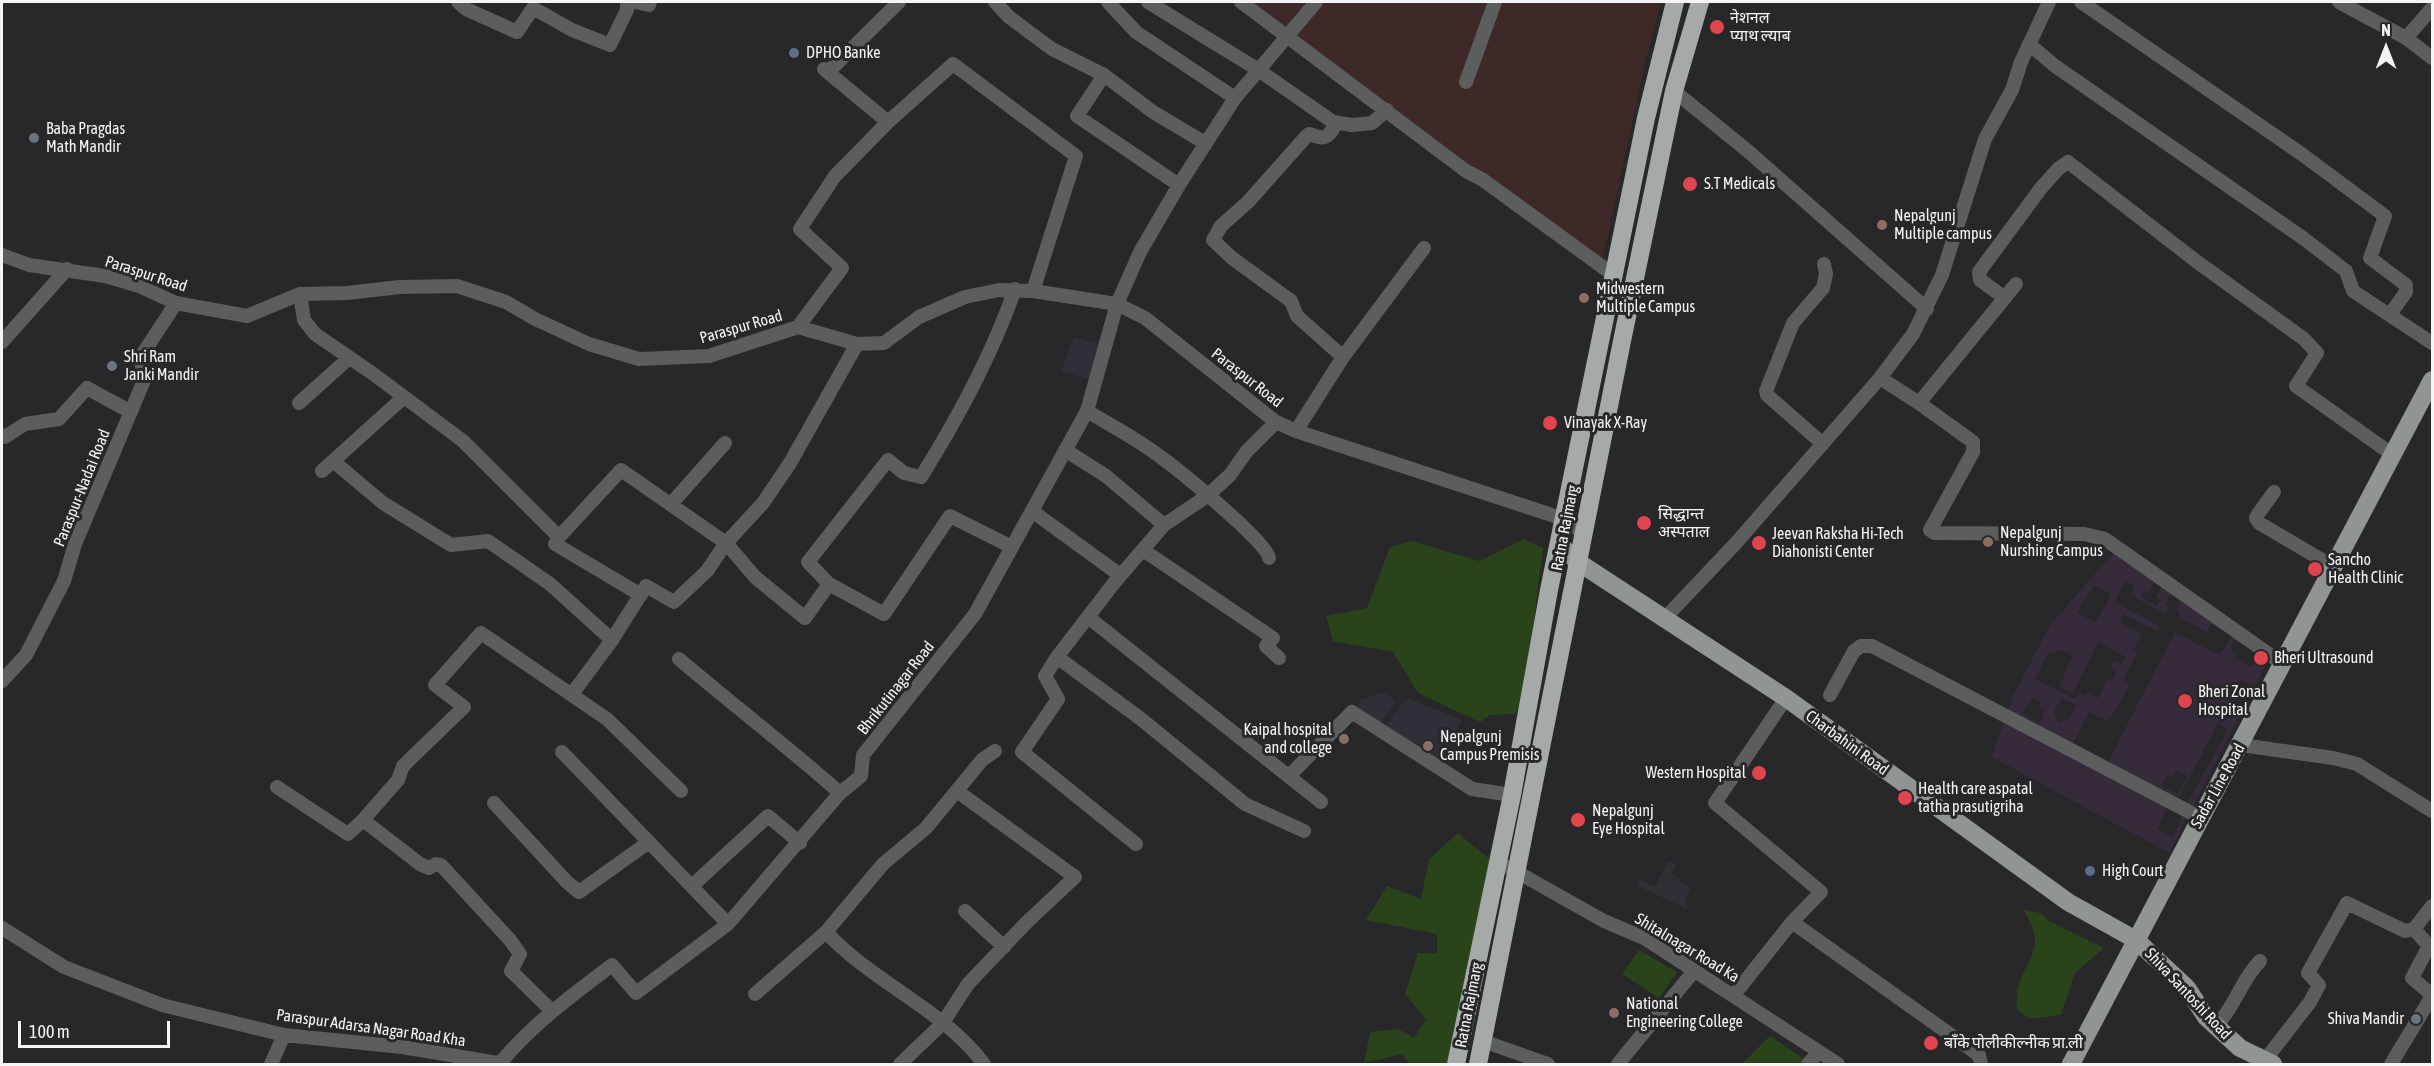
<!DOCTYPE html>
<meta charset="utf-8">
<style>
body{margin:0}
#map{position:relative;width:2434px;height:1066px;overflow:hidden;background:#28272a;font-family:"Asap Condensed",sans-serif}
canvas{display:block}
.frame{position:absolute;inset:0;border:3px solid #f5f4f6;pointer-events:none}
.north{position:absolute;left:2356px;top:18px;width:60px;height:60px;-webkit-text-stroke:4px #28272a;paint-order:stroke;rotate:0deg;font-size:16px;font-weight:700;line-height:24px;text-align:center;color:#f5f4f6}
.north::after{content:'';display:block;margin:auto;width:21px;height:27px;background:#f5f4f6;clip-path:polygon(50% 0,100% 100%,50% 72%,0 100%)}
.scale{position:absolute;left:18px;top:1021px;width:152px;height:27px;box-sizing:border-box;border:3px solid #f5f4f6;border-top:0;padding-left:8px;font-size:18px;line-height:21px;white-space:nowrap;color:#f5f4f6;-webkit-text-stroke:4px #28272a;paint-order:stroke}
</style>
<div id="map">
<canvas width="2434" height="1066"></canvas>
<div class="frame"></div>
<div class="north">N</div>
<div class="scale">100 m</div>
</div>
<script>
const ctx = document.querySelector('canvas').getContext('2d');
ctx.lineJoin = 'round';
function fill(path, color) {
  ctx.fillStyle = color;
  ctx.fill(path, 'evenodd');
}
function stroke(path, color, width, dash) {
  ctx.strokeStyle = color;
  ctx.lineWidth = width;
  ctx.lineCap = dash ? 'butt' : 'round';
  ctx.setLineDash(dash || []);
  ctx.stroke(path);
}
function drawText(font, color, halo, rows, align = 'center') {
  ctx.font = font + ' "Asap Condensed","Noto Sans Devanagari",sans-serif';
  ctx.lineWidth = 6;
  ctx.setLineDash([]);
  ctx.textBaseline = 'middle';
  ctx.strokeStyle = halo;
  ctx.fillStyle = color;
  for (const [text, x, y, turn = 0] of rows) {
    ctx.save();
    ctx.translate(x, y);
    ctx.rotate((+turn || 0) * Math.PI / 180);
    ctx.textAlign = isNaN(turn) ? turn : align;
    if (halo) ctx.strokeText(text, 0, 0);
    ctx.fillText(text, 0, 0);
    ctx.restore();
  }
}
const built = new Path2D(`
 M1074 337 1102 345 1092 380 1061 371Z
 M1382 692 1394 699 1395 703 1381 723 1358 707 1360 700Z
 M1407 698 1462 720 1437 763 1383 729Z
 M1668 861 1676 865 1672 873 1691 890 1686 897 1687 909 1638 886V878L1655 887Z`);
const industrial = new Path2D(`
 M1249 2H1661L1647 55 1602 262Z`);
const medical = new Path2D(`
 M2116 550 2270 657 2169 853 1992 757 2013 696 2050 625ZM2125 581 2134 586 2130 595 2166 614 2169 607 2165 604 2170 595 2180 601 2176 609 2180 612 2178 617 2207 632 2211 624 2232 635 2220 655 2175 632 2105 768 2071 748 2089 712 2107 721 2111 718 2130 684 2123 680 2138 652 2133 650 2142 634 2119 622 2123 614 2157 631 2160 626 2115 602ZM2154 582 2162 587 2156 597 2160 600 2156 605 2141 597 2144 592 2147 594ZM2094 586 2111 594 2096 623 2077 612ZM2235 640 2266 657 2262 665 2254 662 2251 667 2234 658 2237 653 2230 649ZM2099 641 2125 657 2121 664 2114 660 2110 667 2117 672 2112 680 2109 678 2098 698 2088 693 2085 696 2079 693 2075 699 2035 679 2048 653 2054 654 2061 649 2072 656 2059 687 2073 694ZM2241 680 2251 685 2234 718 2225 712ZM2033 698 2041 703 2040 707 2044 709 2040 723 2022 713ZM2062 698 2076 705 2068 721 2063 718 2060 723 2055 720 2057 716 2053 713ZM2218 723 2228 730 2187 803 2179 798ZM2176 770 2187 776 2178 794 2161 786 2167 775 2172 777ZM2169 805 2184 812 2172 837 2157 829Z`);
const green = new Path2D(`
 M1524 539 1543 548 1524 701 1514 714 1490 715 1480 722 1418 693 1393 652 1333 641 1326 616 1367 608 1390 547 1411 541 1479 561Z
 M1458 833 1493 862 1448 1064H1409L1403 1054 1364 1063 1370 1032 1398 1029 1414 1038 1426 1019 1405 994 1418 953H1437V934L1366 920 1387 886 1421 899 1429 859Z
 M2023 910 2040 913 2049 921 2104 948 2075 973 2061 1015 2029 1019 2017 1009C2013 960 2055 957 2023 910Z
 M1639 950 1677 972 1659 998 1622 974Z
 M1770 1036 1804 1059 1800 1064H1742Z`);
const minor = new Path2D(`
 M458 2 466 9 517 32 533 8 572 30 610 45 627 10V2
 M635 2 649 5 650 2
 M995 2 1009 17 1052 49 1104 75 1153 112 1205 143
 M1108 2 1136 32 1235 98
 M1148 2 1257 69 1333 122 1352 125 1372 123 1387 110
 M1241 2 1466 171 1483 180 1615 276
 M2081 2 2303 155 2385 216 2370 258 2406 285V292L2391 313
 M2339 2 2406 38 2432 58
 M2406 38 2432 8
 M2029 44 2055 66 2303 238 2346 271 2353 291 2432 343
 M824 69 888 122 953 64 1076 156 1033 291
 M828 72 899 2
 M1104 75 1077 116 1179 185
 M1466 82 1495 2
 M1674 91 1749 152 1927 309
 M1333 122V129C1325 141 1321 138 1309 134L1303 140 1248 202 1221 226 1213 240 1232 258 1291 301 1297 316 1343 357
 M2 255 29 265 105 276 139 286 176 303 247 316 300 294 347 293 400 287 457 286 506 302 535 319 589 344 639 359 709 356 798 327 857 344 884 343 919 317 965 297 999 290 1033 291 1117 304 1145 318 1276 422 1296 431 1564 519 1584 534
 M300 294 304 320 315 334 372 373 463 441 559 537 621 470 726 543 707 571 674 602 646 586 612 640 550 584 488 541 451 545 383 503 333 461
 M2005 298 1980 280 1979 272 2041 188 2059 168 2068 162 2196 261 2304 339 2317 353 2296 386 2393 455
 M798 327 842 268 800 229 835 176 888 122
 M2 342 67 269
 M857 344 790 463 763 503 726 543 755 577 805 618 829 584 808 562 888 460 904 473 921 477C958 418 992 355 1015 289
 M1880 378 1913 334 1942 275 1985 139 2012 90 2021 62 2049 2
 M299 403 348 359
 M1919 403 2016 284
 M1087 411C1112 426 1139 440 1162 458 1180 471 1267 542 1269 558
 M1276 422 1247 451 1230 475 1207 496 1164 525 1114 583 1057 657 1141 719 1245 804 1304 831
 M1296 431 1343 357 1424 248
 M2 435 5 437 25 424 59 419 87 388 131 412
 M1823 444 1767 395 1766 391 1793 323 1823 288 1826 274 1824 264
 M1065 450 1106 476 1164 525
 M322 471 404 397
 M2274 492 2258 514 2256 518 2259 523 2334 567
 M671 504 725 443
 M1032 511 1120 575
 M559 537 555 544 641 595
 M1143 550 1273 638 1266 646 1279 658
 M829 584 884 614 950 516 1012 547
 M1088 617 1321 802
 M1665 618 1736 543 1880 378 1919 403 1973 442V452L1930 530 1934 533 2084 534 2105 539 2283 664
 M1057 657 1045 676 1058 699 1022 752 1136 844
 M679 659C732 704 788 747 840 793
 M2 681 26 655 64 581 75 544 145 378 140 358 176 303
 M572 694 612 640
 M1830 695 1854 651 1861 646H1872L2201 818
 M1786 698 1715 803 1821 892 1792 922
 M2241 745 2333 758 2357 764 2432 811
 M562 752 728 924
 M1289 776 1352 712 1472 789 1512 795
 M277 787 348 834 363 820 420 864 429 868 436 864 441 865 510 940 520 954 511 971 552 1011
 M494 803 567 882 579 892 649 842
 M363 820 398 780 403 766 464 707 435 685 481 633 607 719 681 791
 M1508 867 1604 921 1644 938 1838 1064
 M693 885 768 816 800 843
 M965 911 1004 947
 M2 928 64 967 162 1005 284 1035 402 1047 504 1064
 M2414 929 2429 946 2412 978 2432 995
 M755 994 826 932
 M1734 995 1792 922 1979 1055 1981 1064
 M2216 1026C2235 1007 2241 980 2260 961
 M1483 1041 1548 1064
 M500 1063C533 1024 572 995 612 965L636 993 728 924 840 793 861 776 863 755 975 614 1087 411 1117 304 1140 252 1179 185 1235 98 1316 2
 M271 1064 284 1035
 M900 1064 942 1024 968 984 1026 923 1075 877 957 791
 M984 1064C943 1009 872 982 826 932L883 864 926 828 982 760 995 751
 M1618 1064 1694 971
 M1808 1064 1819 1052
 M2262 1064 2310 1002 2319 985 2308 973 2347 903 2405 931 2414 929 2432 906
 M2391 1064 2432 996`);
const major = new Path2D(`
 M1559 544 1578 562 1786 698 2068 902 2136 940 2187 988 2206 1017 2240 1048 2273 1064
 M2071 1064 2432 380`);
const highway = new Path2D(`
 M1456 1064 1512 795 1549 590 1646 118 1675 2
 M1478 1064 1622 341 1674 91 1700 2`);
const markers = [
 [1717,27,8,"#e0444e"],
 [794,53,6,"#5c6f8a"],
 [34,138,6,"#6b7280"],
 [1690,184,8,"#e0444e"],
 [1882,225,6,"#8d6e63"],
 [1584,298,6,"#8d6e63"],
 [112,366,6,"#6b7280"],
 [1550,423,8,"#e0444e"],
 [1644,523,8,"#e0444e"],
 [1988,542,6,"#8d6e63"],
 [1759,543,8,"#e0444e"],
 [2315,569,8,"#e0444e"],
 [2261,658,8,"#e0444e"],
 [2185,701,8,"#e0444e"],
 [1344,739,6,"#8d6e63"],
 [1428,746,6,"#8d6e63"],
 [1759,773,8,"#e0444e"],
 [1905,798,8,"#e0444e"],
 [1578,820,8,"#e0444e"],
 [2090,871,6,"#5c6f8a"],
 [1614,1013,6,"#8d6e63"],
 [2416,1019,6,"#6b7280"],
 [1931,1043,8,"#e0444e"]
];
const poiNames = [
 ["नेशनल",1730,18],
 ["प्याथ ल्याब",1730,36],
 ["DPHO Banke",806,53],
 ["Baba Pragdas",46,129],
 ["Math Mandir",46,147],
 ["S.T Medicals",1704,184],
 ["Nepalgunj",1894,216],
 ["Multiple campus",1894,234],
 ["Midwestern",1596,289],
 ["Multiple Campus",1596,307],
 ["Shri Ram",124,357],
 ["Janki Mandir",124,375],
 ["Vinayak X-Ray",1564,423],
 ["सिद्धान्त",1658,514],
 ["अस्पताल",1658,532],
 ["Nepalgunj",2000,533],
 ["Nurshing Campus",2000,551],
 ["Jeevan Raksha Hi-Tech",1772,534],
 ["Diahonisti Center",1772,552],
 ["Sancho",2328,560],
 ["Health Clinic",2328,578],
 ["Bheri Ultrasound",2274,658],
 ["Bheri Zonal",2198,692],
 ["Hospital",2198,710],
 ["Kaipal hospital",1332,730,"right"],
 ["and college",1332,748,"right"],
 ["Nepalgunj",1440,737],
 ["Campus Premisis",1440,755],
 ["Western Hospital",1746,773,"right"],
 ["Health care aspatal",1918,789],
 ["tatha prasutigriha",1918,807],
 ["Nepalgunj",1592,811],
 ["Eye Hospital",1592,829],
 ["High Court",2102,871],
 ["National",1626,1004],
 ["Engineering College",1626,1022],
 ["Shiva Mandir",2404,1019,"right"],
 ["बाँके पोलीकील्नीक प्रा.ली",1944,1043]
];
const streetNames = [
 ["Paraspur Road",146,274,18],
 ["Paraspur Road",741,327,-16],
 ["Paraspur Road",1247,378,38],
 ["Paraspur-Nadai Road",82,488,-68],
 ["Ratna Rajmarg",1565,528,-79],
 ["Bhrikutinagar Road",896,688,-52],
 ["Charbahini Road",1847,743,36],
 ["Sadar Line Road",2218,786,-61],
 ["Shitalnagar Road Ka",1687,948,31],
 ["Shiva Santoshi Road",2188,994,47],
 ["Ratna Rajmarg",1469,1005,-79],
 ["Paraspur Adarsa Nagar Road Kha",371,1028,8]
];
fill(built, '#322e37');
fill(industrial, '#3d2927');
fill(medical, '#352b3a');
fill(green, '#29441b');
stroke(minor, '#5c5e5d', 14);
stroke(major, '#909493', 18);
stroke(highway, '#a5a9a7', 18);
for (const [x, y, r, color] of markers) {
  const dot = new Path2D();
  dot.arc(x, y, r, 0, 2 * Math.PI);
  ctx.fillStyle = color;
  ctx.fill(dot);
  stroke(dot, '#28272a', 2);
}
drawText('16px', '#f5f4f6', '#28272a', poiNames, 'left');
drawText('16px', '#f5f4f6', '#28272a', streetNames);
</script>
